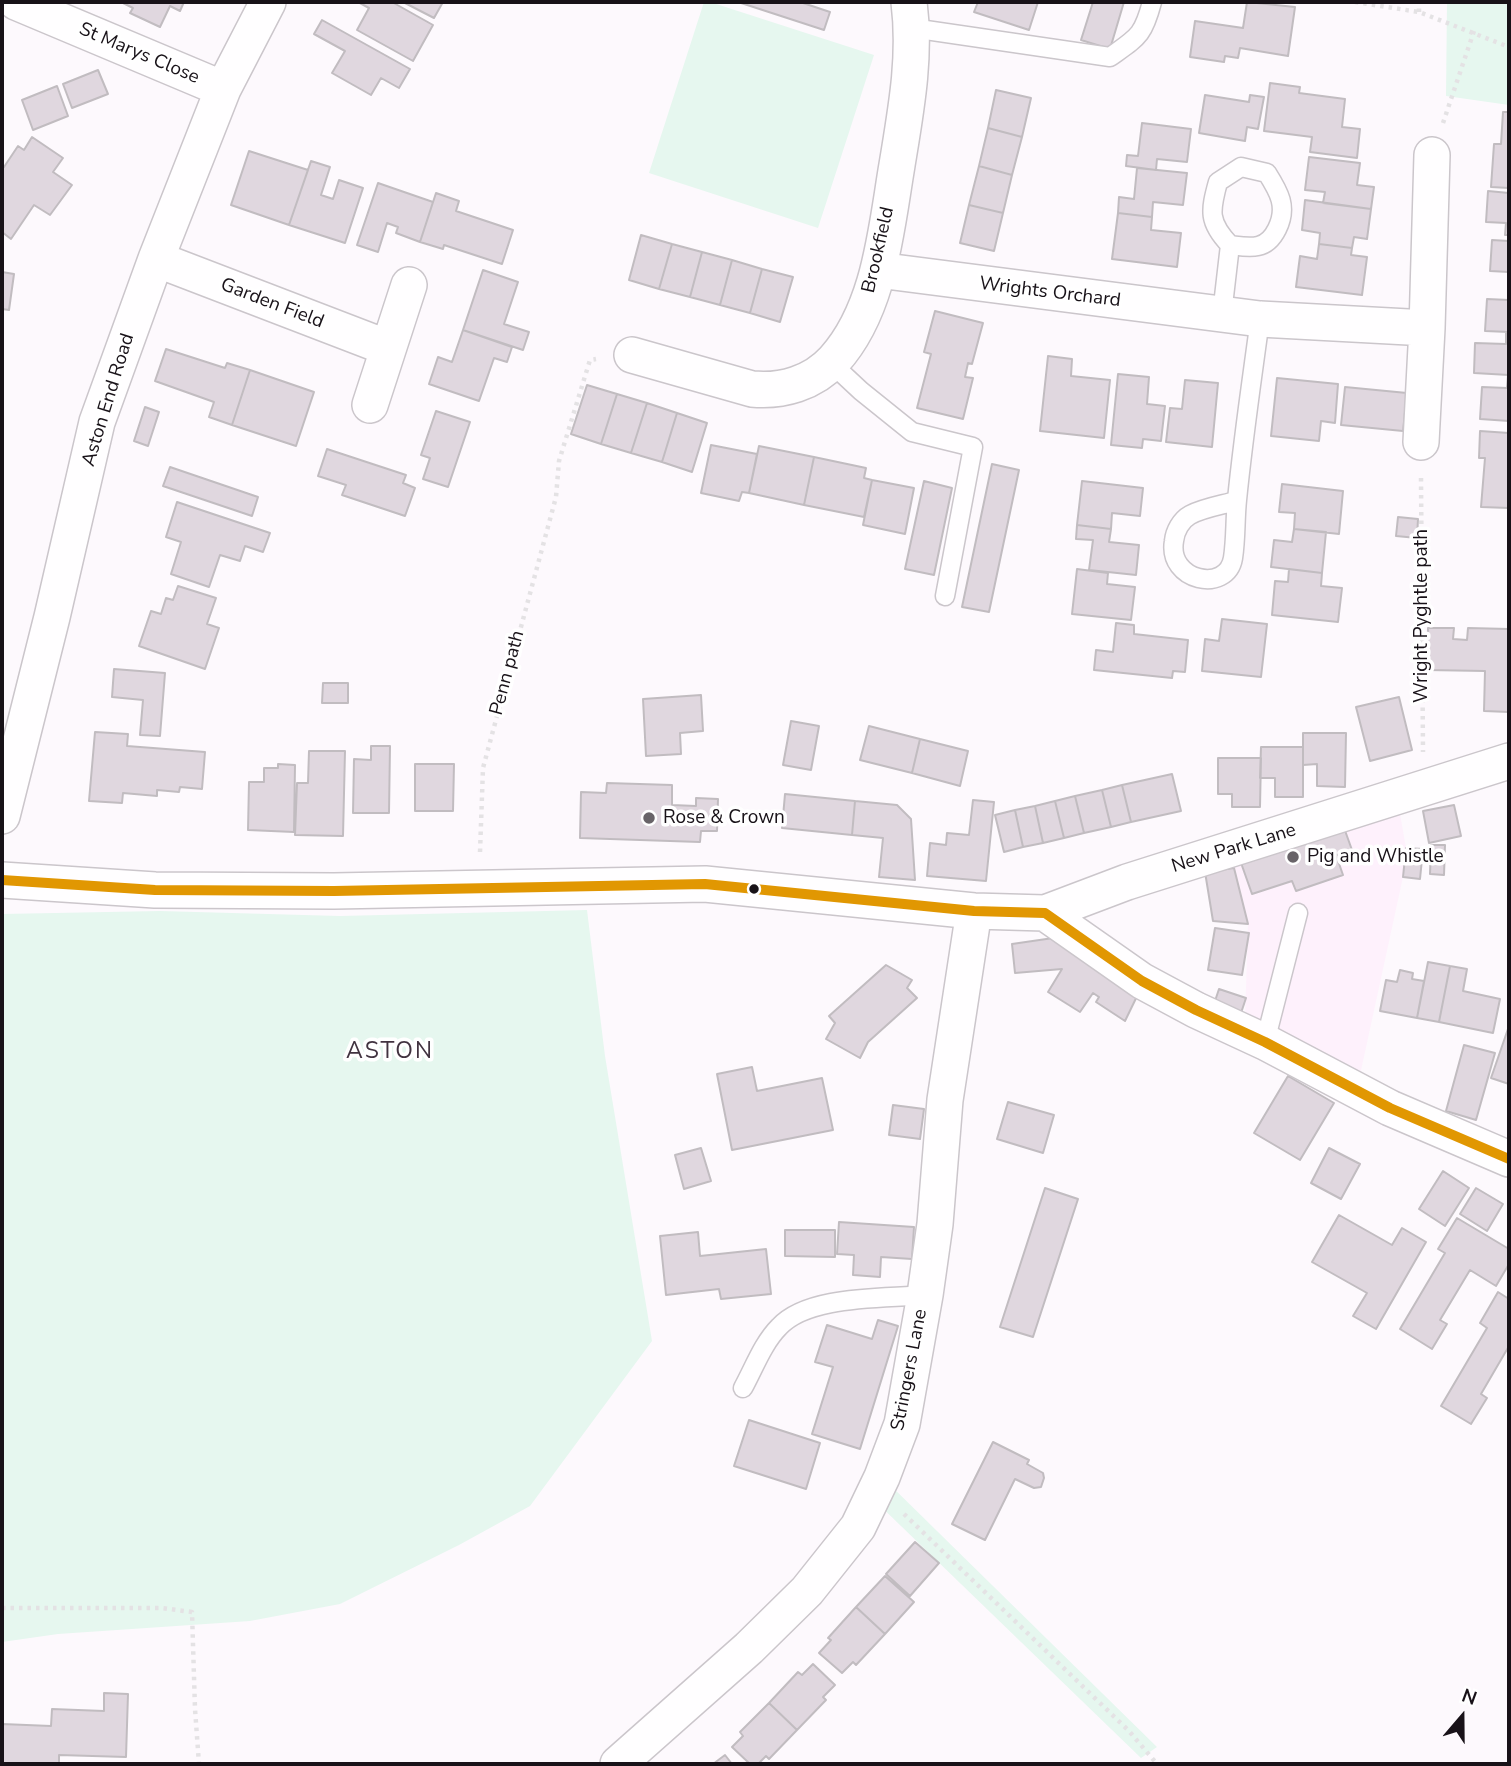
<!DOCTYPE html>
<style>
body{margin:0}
#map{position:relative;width:1511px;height:1766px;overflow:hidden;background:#fdf9fd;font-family:"Nunito Sans",sans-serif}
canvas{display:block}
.frame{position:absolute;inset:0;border:4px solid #181218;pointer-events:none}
.north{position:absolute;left:1427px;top:1682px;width:70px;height:70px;-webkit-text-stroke:5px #fff;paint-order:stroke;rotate:20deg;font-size:19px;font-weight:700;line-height:28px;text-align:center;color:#181218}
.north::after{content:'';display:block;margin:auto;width:24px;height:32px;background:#181218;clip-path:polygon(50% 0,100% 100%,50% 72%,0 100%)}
</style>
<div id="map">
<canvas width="1511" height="1766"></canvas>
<div class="frame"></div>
<div class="north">N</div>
</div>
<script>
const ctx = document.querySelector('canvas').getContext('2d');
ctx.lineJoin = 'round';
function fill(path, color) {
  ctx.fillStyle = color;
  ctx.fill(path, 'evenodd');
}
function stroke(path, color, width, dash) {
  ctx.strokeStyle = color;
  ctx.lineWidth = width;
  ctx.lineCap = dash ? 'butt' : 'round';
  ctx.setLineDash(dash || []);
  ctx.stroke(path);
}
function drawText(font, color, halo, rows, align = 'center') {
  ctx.font = font + ' "Nunito Sans",sans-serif';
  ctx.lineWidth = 7;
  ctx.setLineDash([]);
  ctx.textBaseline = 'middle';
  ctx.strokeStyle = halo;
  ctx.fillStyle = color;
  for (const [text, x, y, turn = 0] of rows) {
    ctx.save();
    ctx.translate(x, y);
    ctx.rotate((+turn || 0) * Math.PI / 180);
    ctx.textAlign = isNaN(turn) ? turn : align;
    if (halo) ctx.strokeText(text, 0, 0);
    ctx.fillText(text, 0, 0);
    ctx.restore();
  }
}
const built = new Path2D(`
 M1399 808 1406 848 1403 877 1360 1075 1245 1020 1248 924 1234 868 1240 860Z`);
const green = new Path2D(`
 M704 2H710L874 55 818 228 649 173Z
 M1447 2H1509V105L1446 96Z
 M587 910 605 1056 652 1341 530 1506 459 1545 340 1604 250 1621 58 1634 2 1642V914L160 911 340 916Z
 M882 1477 1157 1747 1141 1758 871 1497Z`);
const building = new Path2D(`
 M121 2H184L180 11 170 6 160 27 130 13 133 8Z
 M358 2H392L433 25 413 61 357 30 369 8Z
 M403 2H443L434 18Z
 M738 2H800L830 12 824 30Z
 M978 2H1038L1029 30 974 12Z
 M1093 2H1124L1110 49 1081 40Z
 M1247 2 1295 7 1288 56 1240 48 1238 58 1225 56 1224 62 1190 57 1195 21 1243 28Z
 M322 20 410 69 399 88 381 78 371 95 332 73 345 51 314 34Z
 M98 70 108 94 72 108 63 84Z
 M1270 83 1300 87 1299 93 1345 99 1342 127 1360 129 1357 158 1310 152 1312 137 1264 131Z
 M57 86 68 116 33 130 22 100Z
 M996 90 1031 98 1022 137 988 128Z
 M1205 95 1249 102 1250 95 1264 97 1258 129 1247 127 1245 141 1199 133Z
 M1503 112H1509V188L1491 187 1494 144H1501Z
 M1142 123 1191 129 1187 162 1157 159 1156 170 1126 166 1127 155 1138 156Z
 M988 128 1022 137 1012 175 979 166Z
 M32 137 63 158 53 172 72 185 50 215 34 205 11 239 2 232V165L4 167 18 146 24 150Z
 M249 151 308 170 289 225 231 205Z
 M1309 157 1360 163 1357 185 1374 187 1371 209 1323 203 1325 192 1305 190Z
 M311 161 330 167 321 195 333 199 339 180 363 188 345 243 289 225Z
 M979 166 1012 175 1003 213 969 205Z
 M1137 168 1187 173 1183 205 1153 202 1152 217 1118 213 1119 197 1134 199Z
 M378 183 433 202 420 242 396 233 398 227 387 223 378 252 357 245Z
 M1488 191 1509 193V235H1505L1506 223 1486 222Z
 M436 193 459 201 456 211 513 230 502 264 444 245 443 249 420 242Z
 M1305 200 1371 209 1367 239 1354 237 1352 248 1319 244 1320 233 1302 230Z
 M969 205 1003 213 994 251 960 243Z
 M1118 213 1152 217 1151 230 1181 233 1177 267 1112 259Z
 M641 235 672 244 659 289 629 280Z
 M1492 240 1509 241V272L1490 271Z
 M672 244 702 252 690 297 659 289Z
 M1319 244 1352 248 1351 255 1367 257 1362 295 1296 287 1300 256 1317 259Z
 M702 252 732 260 720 305 690 297Z
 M732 260 762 269 750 313 720 305Z
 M762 269 793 277 780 322 750 313Z
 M483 270 518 282 504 324 529 332 523 350 463 330Z
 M2 272 14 274 9 310 2 309Z
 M1487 299 1509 300V332L1485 331Z
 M935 311 983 323 972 364 968 363 965 377 973 378 963 419 917 408 931 354 924 352Z
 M463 330 512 347 507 362 494 358 479 401 429 384 438 357 452 362Z
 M1506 332H1509V375L1474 373 1475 343 1506 344Z
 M166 349 225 368 227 363 250 370 232 425 209 417 214 402 155 381Z
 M1048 356 1072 359 1071 376 1110 380 1104 438 1040 431Z
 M250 370 314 392 296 446 232 425Z
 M1118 374 1149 377 1147 404 1165 406 1161 441 1143 439 1142 448 1111 445Z
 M1508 375 1509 421 1480 419 1482 387 1507 388Z
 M1277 378 1338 384 1335 423 1321 421 1319 441 1271 436Z
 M1185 380 1218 383 1212 447 1166 442 1170 408 1182 409Z
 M587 385 617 394 601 444 571 434Z
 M1345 387 1407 393 1403 431 1341 425Z
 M617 394 647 403 631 453 601 444Z
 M647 403 677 413 662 462 631 453Z
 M145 407 159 412 148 446 134 441Z
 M436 411 470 422 448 487 423 479 430 458 421 455Z
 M677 413 707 423 692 472 662 462Z
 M1480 431 1509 433V508L1481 507 1485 458H1479Z
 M711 445 757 454 749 493 742 492 739 501 701 493Z
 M759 446 814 457 804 505 749 493Z
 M327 449 406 475 403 483 415 488 405 516 342 495 346 485 318 476Z
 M814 457 866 468 864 478 872 480 864 517 804 505Z
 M992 464 1019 470 989 612 962 607Z
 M170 467 258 497 252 516 163 486Z
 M872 480 914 488 905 534 863 525Z
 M924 481 952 488 934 575 905 569Z
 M1082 481 1143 488 1140 516 1112 513 1111 529 1077 525Z
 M1282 484 1343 491 1339 534 1294 529 1295 513 1279 512Z
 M177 502 270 533 263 552 245 546 240 561 220 555 209 587 171 574 181 542 166 537Z
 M1398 517 1418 519 1417 538 1396 536Z
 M1077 525 1111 529 1109 542 1139 545 1136 575 1089 570 1093 540 1076 539Z
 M1294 529 1326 532 1322 573 1271 567 1274 540 1292 542Z
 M1077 569 1108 573 1107 584 1135 587 1131 620 1072 614Z
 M1289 569 1322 573 1321 586 1342 588 1338 622 1272 615 1275 581 1288 582Z
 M178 586 216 598 207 624 219 628 205 669 139 646 151 611 161 614 166 598 173 600Z
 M1222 619 1267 624 1261 677 1202 671 1205 639 1219 641Z
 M1116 623 1134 625V634L1188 640 1185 672 1173 671 1172 678 1094 670 1096 650 1113 652Z
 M1428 628H1454L1453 639 1467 640 1468 628 1509 629V712L1484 711 1485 671 1427 670Z
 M114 669 165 673 160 736 140 735 143 700 112 697Z
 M323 683H348V703H322Z
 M701 695 703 731 680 733 681 754 646 756 643 699Z
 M1399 697 1412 750 1370 761 1356 707Z
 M791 721 819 726 811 770 783 765Z
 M869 726 920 739 912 773 860 760Z
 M95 732 128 734 127 746 205 752 202 789 180 787 179 792 157 790V796L123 793 122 803 89 801Z
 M1303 733H1346L1345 787 1317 786V764L1303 765Z
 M920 739 968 751 960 786 912 773Z
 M371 746H390L389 813H353L354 759 371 760Z
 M1261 747H1303V797H1275V778H1260Z
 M309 751H345L343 836 295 835 297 783H308Z
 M1218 758H1261L1260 807H1232V794H1218Z
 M278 764 295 765 294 832 248 830 249 782H264V768H278Z
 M415 764H454L453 811H415Z
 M1172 774 1181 811 1131 822 1122 785Z
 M607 783 672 785V805L696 806V798L718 799 717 831H701L700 842 580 838 581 792 606 793Z
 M1122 785 1131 822 1111 827 1102 790Z
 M1102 790 1111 827 1084 833 1075 796Z
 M785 794 855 801 852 835 782 828Z
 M1075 796 1084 833 1064 838 1055 801Z
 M973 800 994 802 986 881 927 876 930 843 946 845 947 833 969 835Z
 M855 801 897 805 911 819 915 880 879 877 883 838 852 835Z
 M1055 801 1064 838 1043 843 1035 806Z
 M1454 805 1461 836 1429 843 1423 811Z
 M1035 806 1043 843 1023 847 1015 810Z
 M1015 810 1023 847 1004 852 995 815Z
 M1343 825 1352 850 1336 855 1343 875 1296 891 1292 881 1252 894 1240 860Z
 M1431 845H1445L1444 875 1430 874Z
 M1406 848 1423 849 1420 879 1403 877Z
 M1234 868 1248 924 1213 921 1205 872Z
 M1215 928 1249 933 1242 975 1208 970Z
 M1060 937 1141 988 1125 1021 1096 1002 1099 997 1093 993 1080 1012 1048 992 1062 969 1015 973 1012 944Z
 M1428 962 1450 966 1439 1022 1417 1018Z
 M886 965 912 980 907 988 917 998 868 1042 860 1058 826 1039 835 1023 829 1016Z
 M1450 966 1467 969 1463 991 1500 999 1493 1033 1439 1022Z
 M1400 970 1413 973 1412 979 1424 981 1417 1018 1380 1011 1386 980 1397 982Z
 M1219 989 1246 998 1240 1016 1213 1007Z
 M1509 1026V1084L1491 1078Z
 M1464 1045 1495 1053 1476 1120 1446 1111Z
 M752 1067 757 1091 822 1078 833 1130 732 1150 717 1074Z
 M1288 1076 1334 1103 1300 1160 1254 1133Z
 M1008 1102 1054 1115 1043 1153 997 1139Z
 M893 1105 924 1109 920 1139 889 1135Z
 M701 1148 711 1181 684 1189 675 1155Z
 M1329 1148 1360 1164 1341 1199 1311 1183Z
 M1443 1171 1469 1188 1445 1226 1419 1209Z
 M1045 1188 1078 1199 1033 1337 1000 1327Z
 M1476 1188 1503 1204 1487 1231 1460 1214Z
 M1339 1215 1392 1245 1402 1228 1426 1242 1376 1329 1353 1316 1367 1293 1312 1262Z
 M1457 1218 1509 1249V1264L1496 1286 1470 1270 1440 1320 1447 1324 1432 1349 1400 1329 1445 1253 1438 1249Z
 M839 1222 914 1227 912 1259 881 1257 880 1277 853 1275 854 1255 837 1254Z
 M785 1230H835V1257L785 1256Z
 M698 1232 700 1256 766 1249 771 1294 721 1299 719 1289 666 1295 660 1236Z
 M1498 1292 1509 1299V1346L1481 1394 1487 1398 1471 1424 1441 1406 1487 1328 1480 1323Z
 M878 1320 898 1326 860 1449 812 1434 833 1367 815 1362 827 1325 872 1339Z
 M749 1420 820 1443 806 1489 734 1466Z
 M993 1442 1029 1460 1027 1464 1043 1473 1044 1478 1041 1487 1034 1488 1015 1479 985 1540 952 1524Z
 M915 1542 939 1563 910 1596 886 1574Z
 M885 1576 914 1602 885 1634 856 1607Z
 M856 1607 885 1634 856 1665 853 1662 842 1673 819 1653 831 1640 828 1638Z
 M813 1664 835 1685 823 1697 826 1700 797 1730 769 1703 798 1672 802 1675Z
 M104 1693 128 1694 126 1757 59 1755V1764H2V1724L51 1726 52 1709 104 1711Z
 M769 1703 797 1730 769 1759 766 1756 758 1764H750L732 1747 743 1736 740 1732Z
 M725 1755 732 1764H713Z`);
const path = new Path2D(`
 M1355 2 1419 12 1509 47
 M1419 12V2
 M1443 123 1474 31
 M1421 478 1423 752
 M480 852 483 768 556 497 559 461 590 360 596 359
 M904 1514 1129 1731 1157 1764
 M2 1608H162L192 1612 195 1709 199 1764`);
const lane = new Path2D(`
 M912 28 1110 57C1138 37 1143 36 1152 2
 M1241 167 1267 173C1279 192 1288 207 1277 229 1273 237 1268 244 1258 246 1249 248 1239 246 1230 245 1208 222 1210 211 1218 182Z
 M1222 314 1230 245
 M831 363 861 391 912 432 973 447 945 596
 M1236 501C1222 505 1203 508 1190 515 1181 520 1175 531 1174 541 1167 581 1227 594 1233 558 1236 539 1235 519 1237 500 1243 439 1252 379 1260 319
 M1265 1042 1298 913
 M743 1388C754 1368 763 1343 779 1327 808 1295 883 1299 925 1295`);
const street = new Path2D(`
 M16 2 223 89
 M156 259 388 348
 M878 270 1260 319 1427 328
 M632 355 752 389C782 392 813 383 834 360 880 309 886 230 897 165 906 110 916 57 909 2
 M370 405 409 285
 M1421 442 1427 328 1432 155
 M2 816 52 617 97 422 156 259 223 89 268 2
 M2 880 155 890 334 891 705 884 974 911 1045 913 1142 981 1196 1010 1265 1042 1390 1108 1509 1159
 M1045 913 1127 882 1509 761
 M618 1764 749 1648 807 1591 858 1527 882 1477 902 1424 925 1295 935 1224 945 1100 974 911`);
const bus1 = new Path2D(`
 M2 880 155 890 334 891 705 884 974 911 1045 913 1142 981 1196 1010 1265 1042 1390 1108 1509 1159`);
const markers = [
 [649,818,7,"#686368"],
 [1293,857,7,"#686368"],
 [754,889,6,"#181218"]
];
const streetNames = [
 ["St Marys Close",139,54,23],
 ["Brookfield",879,250,-77],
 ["Wrights Orchard",1050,293,7],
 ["Garden Field",272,304,21],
 ["Aston End Road",109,400,-73],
 ["Wright Pyghtle path",1422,616,-90],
 ["Penn path",508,673,-75],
 ["New Park Lane",1234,849,-17],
 ["Stringers Lane",910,1370,-79]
];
const poiNames = [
 ["Rose & Crown",663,818],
 ["Pig and Whistle",1307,857]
];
const quarterNames = [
 ["ASTON",390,1052]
];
fill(built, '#fef1fc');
fill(green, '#e6f7ef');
fill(building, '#e0d7df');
stroke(building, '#c1bcc0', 2);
stroke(lane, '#cbc6cb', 21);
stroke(street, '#cbc6cb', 38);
stroke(path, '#e4e2e4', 4.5, [3.5, 5]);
stroke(lane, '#fffeff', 18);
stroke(street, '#fffeff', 35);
stroke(bus1, '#e19702', 10);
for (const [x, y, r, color] of markers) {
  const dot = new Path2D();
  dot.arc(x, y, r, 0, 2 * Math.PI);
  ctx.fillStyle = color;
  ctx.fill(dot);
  stroke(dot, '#fff', 2.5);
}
drawText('19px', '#181218', '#fff', streetNames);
drawText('19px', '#181218', '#fff', poiNames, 'left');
ctx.letterSpacing = '2px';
drawText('23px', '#413340', '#fff', quarterNames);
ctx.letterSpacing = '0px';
</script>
